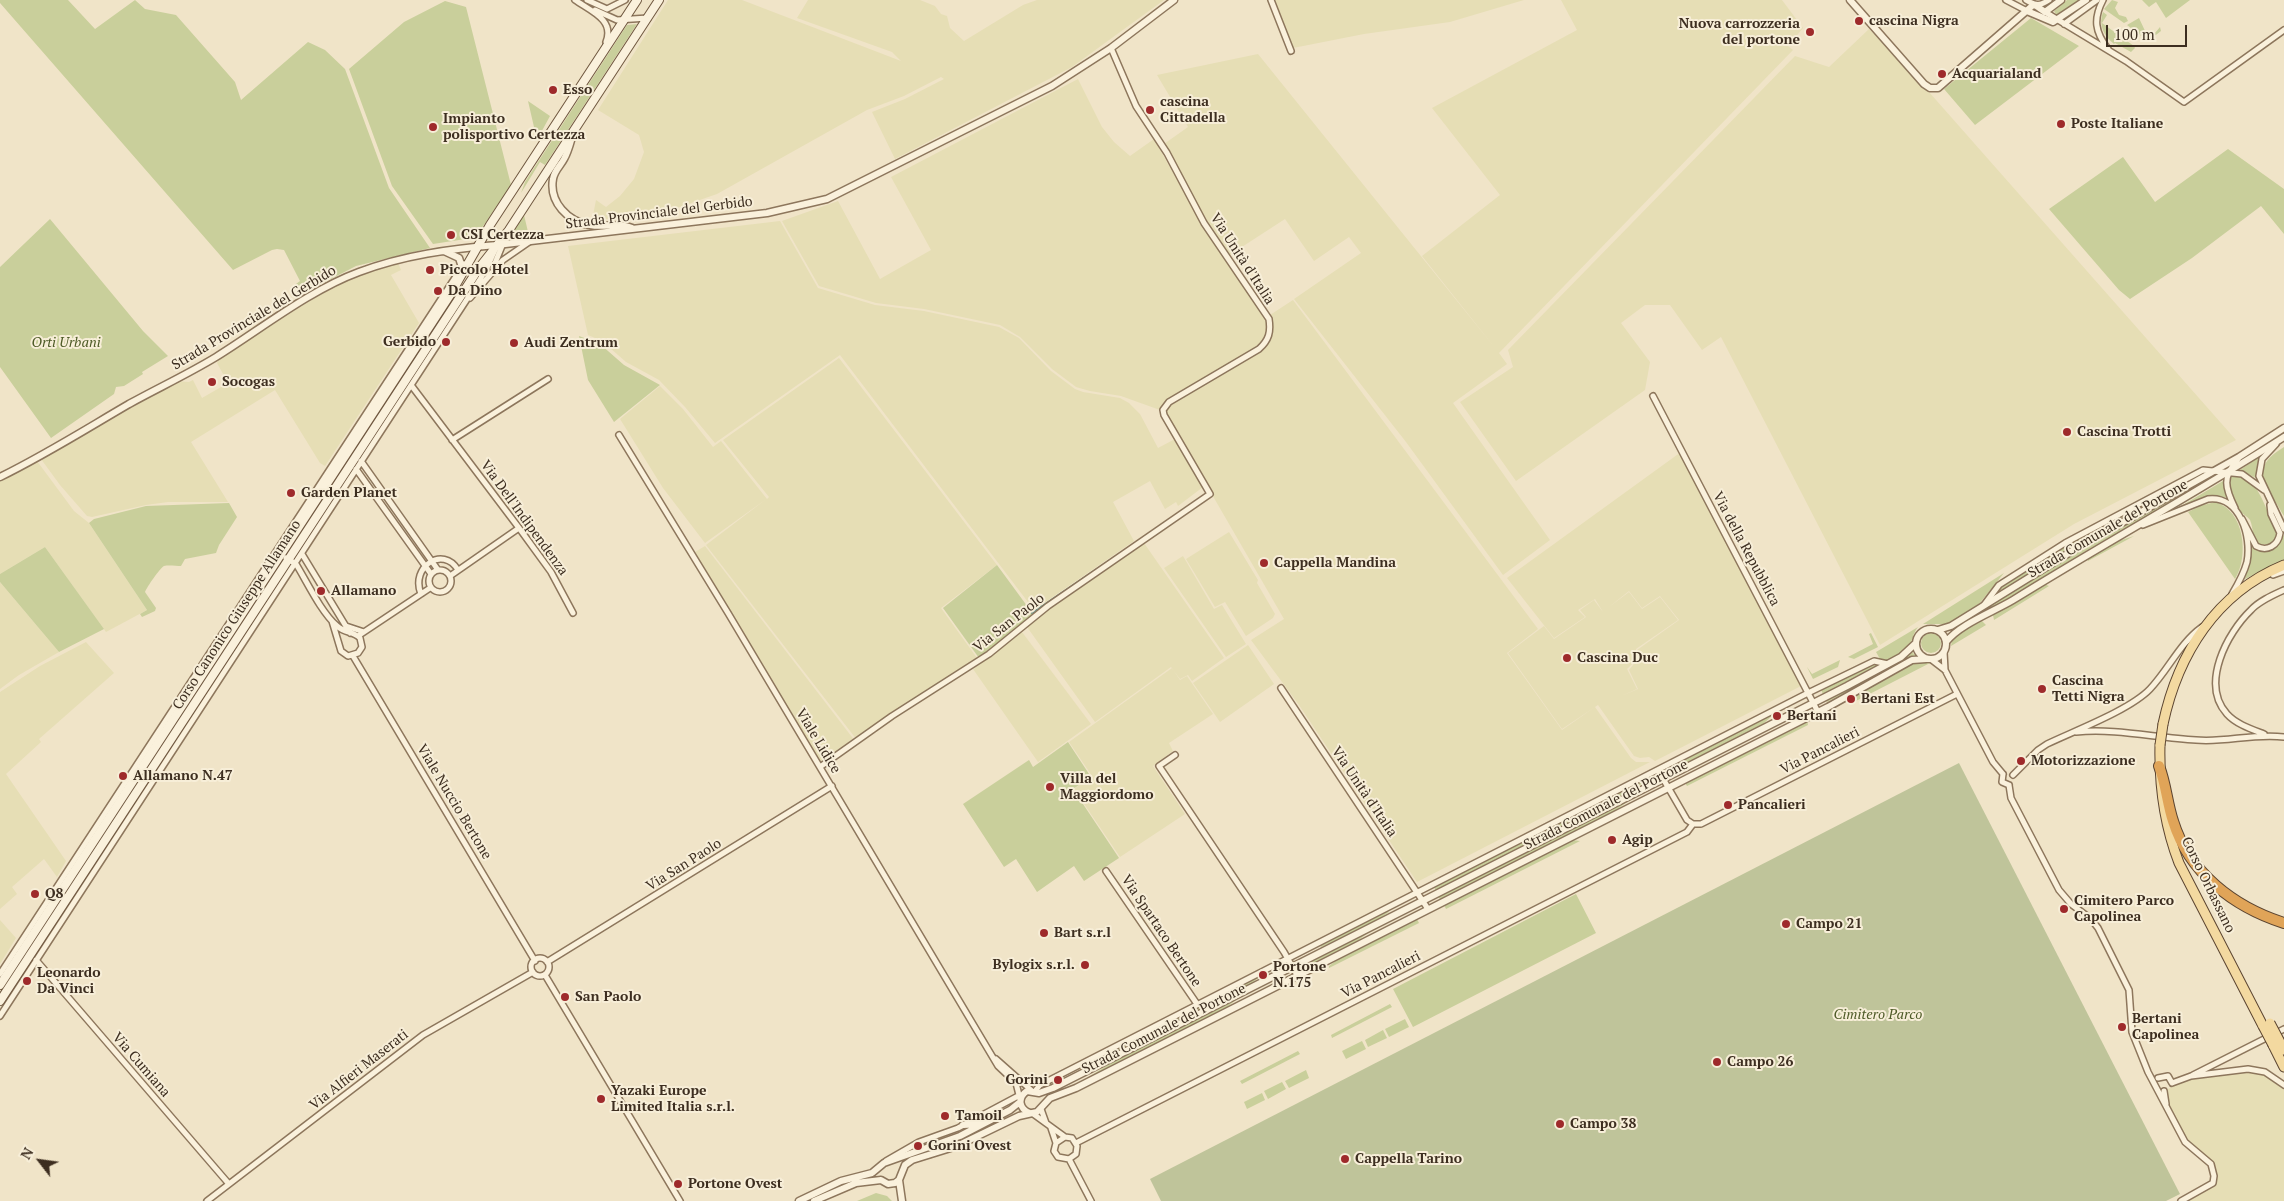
<!DOCTYPE html>
<meta charset="utf-8">
<style>
body{margin:0}
#map{position:relative;width:2284px;height:1201px;overflow:hidden;background:#f0e4c8;font-family:"PT Serif",serif}
canvas{display:block}
.north{position:absolute;left:15px;top:1136px;width:50px;height:50px;-webkit-text-stroke:4px #f7eed8;paint-order:stroke;rotate:300deg;font-size:14px;font-weight:700;line-height:20px;text-align:center;color:#3d2e20}
.north::after{content:'';display:block;margin:auto;width:18px;height:22px;background:#3d2e20;clip-path:polygon(50% 0,100% 100%,50% 72%,0 100%)}
.scale{position:absolute;left:2106px;top:25px;width:81px;height:22px;box-sizing:border-box;border:2px solid #3d2e20;border-top:0;padding-left:6px;font-size:15px;line-height:18px;white-space:nowrap;color:#3d2e20;-webkit-text-stroke:4px #f7eed8;paint-order:stroke}
</style>
<div id="map">
<canvas width="2284" height="1201"></canvas>
<div class="north">N</div>
<div class="scale">100 m</div>
</div>
<script>
const ctx = document.querySelector('canvas').getContext('2d');
ctx.lineJoin = 'round';
function fill(path, color) {
  ctx.fillStyle = color;
  ctx.fill(path, 'evenodd');
}
function stroke(path, color, width, dash) {
  ctx.strokeStyle = color;
  ctx.lineWidth = width;
  ctx.lineCap = dash ? 'butt' : 'round';
  ctx.setLineDash(dash || []);
  ctx.stroke(path);
}
function drawText(font, color, halo, rows, align = 'center') {
  ctx.font = font + ' "PT Serif",serif';
  ctx.lineWidth = 4;
  ctx.setLineDash([]);
  ctx.textBaseline = 'middle';
  ctx.strokeStyle = halo;
  ctx.fillStyle = color;
  for (const [text, x, y, turn = 0] of rows) {
    ctx.save();
    ctx.translate(x, y);
    ctx.rotate((+turn || 0) * Math.PI / 180);
    ctx.textAlign = isNaN(turn) ? turn : align;
    if (halo) ctx.strokeText(text, 0, 0);
    ctx.fillText(text, 0, 0);
    ctx.restore();
  }
}
const farmland = new Path2D(`
 M668 0H742L901 61 892 52 797 18 808 0H920L935 6 941 14 947 16 950 28 964 41 1023 5 1037 0H1164L1072 67 895 159 872 112 905 99 944 79 941 77 904 96 867 110 717 194 671 210 592 221 596 200 606 207 620 196 634 179 644 152 639 135 598 110Z
 M1273 0H1524L1450 22 1364 34 1293 48Z
 M1561 0H1782L1803 28 1788 46 1793 50 1499 353 1507 364 1453 403 1550 540 1503 575 1406 442 1294 299 1361 253 1349 237 1314 261 1285 219 1228 256 1206 222 1164 144 1188 127 1157 75 1258 54 1495 348 1422 256 1500 195 1432 108 1577 30Z
 M1869 29 1929 92 2236 440 2074 524 1880 645 1721 337 1702 350 1670 305H1645L1621 323 1650 362 1645 390 1516 481 1460 402 1513 367 1508 350 1795 56 1829 67Z
 M1078 79 1102 127 1114 142 1130 156 1154 139 1202 224 1266 320 1267 335 1258 347 1167 399 1160 410 1121 396 1090 391 1076 387 1052 369 1020 337 1000 325 924 309 876 303 819 286 782 221 838 201 880 279 931 250 891 177Z
 M780 221 818 288 875 305 924 311 999 327 1019 338 1051 371 1075 389 1083 392 1120 398 1129 403 1140 414 1158 448 1175 439 1203 487 1178 506 1176 502 1165 509 1150 481 1113 502 1134 541 1034 610 840 355 715 443 685 407 659 380 626 362 602 341 588 335 568 246Z
 M398 263 401 270 391 275 419 323 325 466 320 463 275 390 191 442 228 502H168L146 505 92 517 87 516 60 485 41 459 177 381 189 382 193 380 202 398 228 383 217 363 219 358 335 285 363 273Z
 M1293 300 1538 629 1507 653 1562 730 1595 707 1631 758 1636 762H1650L1417 882 1299 705 1251 640 1284 619 1166 415 1165 410 1170 403 1267 345 1272 336 1270 315Z
 M839 358 997 565 941 608 977 658 894 713 857 740 706 545 765 500 705 543 663 488 620 419 660 386 683 409 713 447 721 441 767 499 769 497 723 440Z
 M1681 452 1801 686 1655 761 1649 757 1640 758 1634 756 1598 705 1562 729 1508 653 1544 626 1554 639 1586 617 1580 610 1594 600 1603 612 1595 599 1578 610 1585 617 1554 638 1507 578ZM1629 591 1642 608 1660 596 1679 620 1637 650 1638 655 1637 660 1629 670 1638 689 1621 696 1637 689 1627 669 1636 660V649L1678 620 1660 597 1642 609 1629 592 1609 607Z
 M37 461 74 511 89 523 147 610 106 632 45 547 0 574V480Z
 M1229 532 1258 580 1257 583 1275 614 1273 618 1246 636 1225 602 1215 607 1186 559Z
 M1144 543 1224 658 1192 681 1188 675 1180 679 1171 667 1095 722 1027 627 1049 609Z
 M705 546 855 741 822 764 695 552Z
 M1183 556 1214 609 1222 605 1246 644 1226 657 1164 568Z
 M0 582 59 652 19 675 0 689Z
 M1022 632 1091 724 1038 762 973 669Z
 M86 642 114 673 39 739 41 742 6 774 66 861 57 877 44 859 12 887 17 894 0 909V692L40 666Z
 M1248 645 1274 684 1220 722 1193 683Z
 M1172 668 1180 680 1187 676 1213 714 1169 743 1173 751 1153 766 1185 814 1120 857 1074 789 1092 776 1069 742Z
 M0 920 16 938 0 964Z
 M2256 1070 2284 1085V1201H2181L2213 1183V1168L2189 1145 2169 1112 2164 1091 2170 1088 2172 1083 2191 1076Z`);
const green = new Path2D(`
 M0 0H68L95 29 135 0 145 9 176 15 235 82 241 100 308 42 325 50 345 69 389 188 430 248 356 266 300 295 296 284 300 281 284 250 277 249 272 250 233 270 0 3Z
 M2067 0H2083L2057 16 2054 11Z
 M2112 0 2118 2 2115 8 2119 15 2126 17 2128 21 2124 23 2104 9Z
 M2142 0H2190L2166 18 2156 2 2149 7Z
 M445 1 466 7 511 185 477 235 472 238 433 244 392 186 349 69 404 22Z
 M2103 12 2107 15 2102 23 2134 46 2135 48 2131 52 2115 43 2114 44C2104 36 2098 25 2103 12Z
 M2031 18 2079 46 1975 125 1944 89Z
 M2139 18 2146 33H2155L2160 27 2161 31 2148 41 2127 25Z
 M637 24 545 165 540 162 521 193 525 182 627 25Z
 M528 101 550 116 537 140Z
 M2228 149 2284 189V234L2261 206 2192 258 2130 299 2119 290 2049 209 2123 157 2155 202Z
 M524 215 529 236 512 238 511 235Z
 M50 219 143 331 168 356 142 372 143 374 124 386 116 387 114 394 51 438 0 367V267Z
 M579 336 600 344 624 365 660 385 614 422 588 380Z
 M2284 447V516C2268 486 2246 470 2284 447Z
 M2260 457 2256 478 2240 470 2259 457Z
 M2231 475C2254 476 2260 494 2268 512 2272 523 2284 534 2271 544L2260 545C2251 539 2254 529 2250 520 2247 516 2244 515 2241 512 2233 503 2226 486 2231 475Z
 M2207 478 2209 481 2089 549 1987 612 1964 623 2063 559Z
 M2223 481 2227 498C2207 491 2195 504 2178 508Z
 M2167 492 2168 494 2084 540 1992 596 2000 587 2069 543Z
 M2215 502C2245 510 2249 557 2235 579L2188 512 2200 506Z
 M229 503 237 517 219 545 216 553 185 559 181 566C177 566 168 565 164 566 160 568 147 587 145 592L156 608 155 611 142 617 140 614 147 610 89 523 94 519 146 506Z
 M2282 534 2284 536V560L2245 579 2250 558V542L2254 545 2273 549 2278 544Z
 M2134 536 2088 561 2087 559 2112 543Z
 M45 547 104 629 59 652 0 582V574Z
 M997 565 1033 614 979 658 943 608Z
 M2004 573 1979 604 1949 624H1923Z
 M2044 584 2049 586 1994 620 1993 615Z
 M1982 621 1986 625 1951 646C1953 631 1969 627 1982 621Z
 M1918 627C1913 633 1913 640 1909 646 1904 653 1896 657 1889 661L1880 659 1876 652Z
 M1871 633 1878 647 1854 659 1848 657 1873 644 1869 634Z
 M1921 643a10 10 0 1 1 20 0a10 10 0 1 1-20 0Z
 M1912 652 1916 656 1909 658 1894 669 1827 702 1825 699 1904 659Z
 M1840 660 1838 667 1813 679 1807 667 1812 674Z
 M1921 662 1930 663 1854 702 1852 697 1896 674 1914 663Z
 M1872 664 1881 665 1823 694 1821 690Z
 M1774 714 1762 725 1678 768 1676 764Z
 M1807 720 1808 725 1687 786 1685 783Z
 M1068 742 1091 777 1073 789 1119 858 1084 881 1074 866 1037 892 1016 859 1004 867 963 804 1029 760 1033 767Z
 M1649 778 1650 779 1614 800 1436 891 1434 887Z
 M1631 799 1612 813 1444 898 1440 899 1438 897Z
 M1572 840 1580 841 1446 909 1444 905Z
 M1576 894 1596 933 1413 1027 1393 989Z
 M1388 911 1389 912C1368 927 1345 939 1321 947L1320 945Z
 M1417 919 1419 923 1329 968V966L1337 960Z
 M1369 932 1351 946 1309 967 1307 963Z
 M1260 975V977L1246 987 1104 1059 1113 1050Z
 M1241 996 1222 1011 1069 1089 1116 1060Z
 M1390 1004 1392 1007 1332 1038 1331 1035Z
 M1405 1019 1409 1027 1389 1037 1385 1029Z
 M1383 1030 1387 1038 1368 1047 1365 1040Z
 M1362 1041 1366 1049 1346 1059 1342 1051Z
 M1298 1051 1300 1054 1242 1084 1240 1081Z
 M1306 1070 1309 1078 1289 1088 1285 1081Z
 M1282 1082 1286 1089 1268 1099 1264 1091Z
 M1262 1093 1265 1100 1247 1109 1244 1102Z
 M876 1193 887 1196 892 1201H857Z`);
const cemetery = new Path2D(`
 M1959 763 2180 1194 2166 1201H1161L1150 1179Z`);
const stream = new Path2D(`
 M1032 613 1169 520`);
const minor = new Path2D(`
 M575 0C591 11 615 20 606 42
 M587 0 607 9 625 0
 M1271 0 1291 51
 M2006 0 2027 11
 M2026 0C2036 6 2040 6 2049 0
 M2103 0C2093 19 2095 32 2108 49
 M595 10 617 20 648 18
 M2045 12 2126 61 2184 102 2284 30
 M2064 24 2097 0
 M493 268 504 241
 M470 298 503 260 529 242
 M411 385 519 528 551 572 573 613
 M1653 396 1818 712
 M619 435 728 613 998 1066 1016 1083 1020 1099
 M452 440 548 379
 M2276 444 2262 459 2259 476 2284 529
 M361 461 438 570
 M356 469 431 574
 M2235 508C2225 488 2222 477 2238 459
 M2242 519 2256 546C2267 552 2278 546 2280 533L2271 514 2270 505
 M2143 525 2208 499C2240 495 2252 537 2247 562 2244 573 2238 584 2232 594
 M302 554 350 633
 M286 558 296 564C307 582 321 612 337 626 346 634 353 631 360 638L362 647 358 653 348 656 341 651 332 621
 M429 581a11 11 0 1 1 22 0a11 11 0 1 1-22 0Z
 M2273 575 2284 571
 M450 576 519 528
 M421 594C410 567 443 545 458 570
 M1984 605 1999 585 2065 543 2203 470 2242 474 2264 490
 M346 626 364 632
 M358 636 430 588
 M1944 652 1945 670
 M353 656 535 961
 M1932 660 1945 670 1993 762 2003 774
 M1281 688 1428 909
 M2076 732C2116 728 2156 738 2196 740 2225 743 2253 733 2284 737
 M2264 734C2251 729 2236 724 2227 714 2200 684 2227 633 2251 610 2259 601 2273 595 2284 590
 M1175 755 1159 766 1284 952 1297 975
 M820 767 892 716 989 654 1048 606 1210 494 1164 415 1163 410 1169 402 1259 349C1269 340 1271 332 1269 319L1204 223 1167 153 1136 106 1111 48
 M1658 770 1687 820 1693 824H1701L1957 694
 M2003 774 2002 782 2009 785
 M2013 775 2038 750 2047 744C2074 731 2130 710 2150 689 2169 669 2179 644 2202 627
 M2009 785 2011 798 2059 890 2071 904 2091 919 2098 928 2129 990 2132 1032 2148 1072 2185 1142 2211 1164 2214 1176 2213 1183 2181 1201
 M1106 871 1197 1004
 M531 967a9 9 0 1 1 18 0a9 9 0 1 1-18 0Z
 M36 960 229 1184
 M547 962 832 786
 M0 974 464 264
 M545 975 680 1201
 M0 1016 486 270 494 252
 M996 1059 1031 1090
 M2193 1075 2284 1029
 M2158 1078 2168 1076 2172 1083
 M2172 1083 2191 1076 2248 1069 2265 1072 2284 1085
 M1035 1091 1040 1085 1808 693 1874 661 1888 664
 M2164 1091 2166 1104
 M1041 1109 1046 1123
 M1032 1113 1065 1137
 M1051 1128 1056 1143 1054 1151 1058 1157 1069 1159 1076 1154 1077 1146 1072 1138 1065 1137 1056 1143
 M1076 1143 1687 832 1693 824
 M1069 1159 1091 1201
 M886 1161 919 1142 958 1128 1020 1095
 M207 1201 423 1035 533 972`);
const tertiary = new Path2D(`
 M1850 0 1924 84 1930 88H1938L2032 6 2035 5 2045 12 2061 0
 M2027 11 2053 22 2086 0
 M572 137C570 144 568 152 564 159 561 165 554 171 553 179 549 202 568 222 590 225 605 228 618 222 632 228
 M444 251 459 258 462 267
 M0 477C45 455 86 429 129 404 158 388 188 374 216 357 261 329 310 290 359 272 404 255 450 249 497 245L767 213 827 199 1052 86 1111 48 1174 0
 M1916 644a15 15 0 1 1 30 0a15 15 0 1 1-30 0Z
 M1938 630 1951 626 2077 548 2239 457 2284 428
 M1946 642C1960 624 1993 612 2013 600 2103 544 2195 494 2284 437
 M1030 1113C1019 1109 1017 1098 1027 1091L1039 1093 1053 1088 1847 686 1901 657 1916 643
 M963 1125 981 1124
 M899 1180 902 1201
 M799 1201 841 1181 872 1173 884 1163 960 1136 1010 1110 1020 1102
 M814 1201 856 1183 881 1180 888 1184 895 1183 899 1180 905 1165 912 1160 957 1146 1019 1116 1037 1112 1050 1098 1076 1088 1828 707 1912 660 1926 659`);
const secondary = new Path2D(`
 M0 985 450 295 490 225 637 0
 M0 1001 479 268 509 230 659 0`);
const primary = new Path2D(`
 M2163 724C2178 654 2216 593 2284 565
 M2160 745C2159 787 2164 824 2179 863L2263 1026
 M2280 1042 2284 1050
 M2273 1045 2284 1067`);
const motorway = new Path2D(`
 M2159 766C2166 784 2167 803 2173 821 2189 873 2234 907 2284 923`);
const primaryBridge = new Path2D(`
 M2160 745 2163 724
 M2270 1023 2280 1042
 M2263 1026 2273 1045`);
const markers = [
 [1859,21,5,"#9e2a2b"],
 [1810,32,5,"#9e2a2b"],
 [1942,74,5,"#9e2a2b"],
 [553,90,5,"#9e2a2b"],
 [1150,110,5,"#9e2a2b"],
 [2061,124,5,"#9e2a2b"],
 [433,127,5,"#9e2a2b"],
 [451,235,5,"#9e2a2b"],
 [430,270,5,"#9e2a2b"],
 [438,291,5,"#9e2a2b"],
 [446,342,5,"#9e2a2b"],
 [514,343,5,"#9e2a2b"],
 [212,382,5,"#9e2a2b"],
 [2067,432,5,"#9e2a2b"],
 [291,493,5,"#9e2a2b"],
 [1264,563,5,"#9e2a2b"],
 [321,591,5,"#9e2a2b"],
 [1567,658,5,"#9e2a2b"],
 [2042,689,5,"#9e2a2b"],
 [1851,699,5,"#9e2a2b"],
 [1777,716,5,"#9e2a2b"],
 [2021,761,5,"#9e2a2b"],
 [123,776,5,"#9e2a2b"],
 [1050,787,5,"#9e2a2b"],
 [1728,805,5,"#9e2a2b"],
 [1612,840,5,"#9e2a2b"],
 [35,894,5,"#9e2a2b"],
 [2064,909,5,"#9e2a2b"],
 [1786,924,5,"#9e2a2b"],
 [1044,933,5,"#9e2a2b"],
 [1085,965,5,"#9e2a2b"],
 [1263,975,5,"#9e2a2b"],
 [27,981,5,"#9e2a2b"],
 [565,997,5,"#9e2a2b"],
 [2122,1027,5,"#9e2a2b"],
 [1717,1062,5,"#9e2a2b"],
 [1058,1080,5,"#9e2a2b"],
 [601,1099,5,"#9e2a2b"],
 [945,1116,5,"#9e2a2b"],
 [1560,1124,5,"#9e2a2b"],
 [918,1146,5,"#9e2a2b"],
 [1345,1159,5,"#9e2a2b"],
 [678,1184,5,"#9e2a2b"]
];
const poiNames = [
 ["cascina Nigra",1869,21],
 ["Nuova carrozzeria",1800,24,"right"],
 ["del portone",1800,40,"right"],
 ["Acquarialand",1952,74],
 ["Esso",563,90],
 ["cascina",1160,102],
 ["Cittadella",1160,118],
 ["Impianto",443,119],
 ["polisportivo Certezza",443,135],
 ["Poste Italiane",2071,124],
 ["CSI Certezza",461,235],
 ["Piccolo Hotel",440,270],
 ["Da Dino",448,291],
 ["Gerbido",436,342,"right"],
 ["Audi Zentrum",524,343],
 ["Socogas",222,382],
 ["Cascina Trotti",2077,432],
 ["Garden Planet",301,493],
 ["Cappella Mandina",1274,563],
 ["Allamano",331,591],
 ["Cascina Duc",1577,658],
 ["Cascina",2052,681],
 ["Tetti Nigra",2052,697],
 ["Bertani Est",1861,699],
 ["Bertani",1787,716],
 ["Motorizzazione",2031,761],
 ["Allamano N.47",133,776],
 ["Villa del",1060,779],
 ["Maggiordomo",1060,795],
 ["Pancalieri",1738,805],
 ["Agip",1622,840],
 ["Q8",45,894],
 ["Cimitero Parco",2074,901],
 ["Capolinea",2074,917],
 ["Campo 21",1796,924],
 ["Bart s.r.l",1054,933],
 ["Bylogix s.r.l.",1075,965,"right"],
 ["Portone",1273,967],
 ["N.175",1273,983],
 ["Leonardo",37,973],
 ["Da Vinci",37,989],
 ["San Paolo",575,997],
 ["Bertani",2132,1019],
 ["Capolinea",2132,1035],
 ["Campo 26",1727,1062],
 ["Gorini",1048,1080,"right"],
 ["Yazaki Europe",611,1091],
 ["Limited Italia s.r.l.",611,1107],
 ["Tamoil",955,1116],
 ["Campo 38",1570,1124],
 ["Gorini Ovest",928,1146],
 ["Cappella Tarino",1355,1159],
 ["Portone Ovest",688,1184]
];
const streetNames = [
 ["Strada Provinciale del Gerbido",659,213,-7],
 ["Via Unità d'Italia",1242,259,57],
 ["Strada Provinciale del Gerbido",254,318,-31],
 ["Via Dell'Indipendenza",524,518,54],
 ["Strada Comunale del Portone",2108,529,-30],
 ["Via della Repubblica",1746,549,62],
 ["Corso Canonico Giuseppe Allamano",237,615,-57],
 ["Via San Paolo",1009,623,-38],
 ["Viale Lidice",818,741,59],
 ["Via Pancalieri",1820,751,-27],
 ["Via Unità d'Italia",1364,792,56],
 ["Viale Nuccio Bertone",454,802,59],
 ["Strada Comunale del Portone",1606,805,-27],
 ["Via San Paolo",684,865,-32],
 ["Corso Orbassano",2208,885,64],
 ["Via Spartaco Bertone",1161,931,56],
 ["Via Pancalieri",1381,975,-27],
 ["Strada Comunale del Portone",1164,1029,-27],
 ["Via Cumiana",141,1065,49],
 ["Via Alfieri Maserati",359,1070,-38]
];
const parkNames = [
 ["Orti Urbani",66,343],
 ["Cimitero Parco",1878,1015]
];
fill(farmland, '#e6deb5');
fill(green, '#c9cf9b');
fill(cemetery, '#bfc49a');
stroke(stream, '#6f938a', 2);
stroke(minor, '#8d765c', 8);
stroke(tertiary, '#8d765c', 9);
stroke(secondary, '#6f573f', 10);
stroke(primary, '#5b4430', 11);
stroke(motorway, '#5b4430', 12);
stroke(minor, '#faf1dc', 5);
stroke(tertiary, '#faf1dc', 6);
stroke(secondary, '#faf1dc', 8);
stroke(primary, '#f3d9a0', 9);
stroke(motorway, '#e0a458', 10);
stroke(primaryBridge, '#5b4430', 11, []);
stroke(primaryBridge, '#f3d9a0', 9);
for (const [x, y, r, color] of markers) {
  const dot = new Path2D();
  dot.arc(x, y, r, 0, 2 * Math.PI);
  ctx.fillStyle = color;
  ctx.fill(dot);
  stroke(dot, '#f7eed8', 2);
}
drawText('bold 14px', '#3d2e20', '#f7eed8', poiNames, 'left');
drawText('14px', '#3d2e20', '#f7eed8', streetNames);
drawText('italic 14px', '#4d5a26', '#f7eed8', parkNames);
</script>
